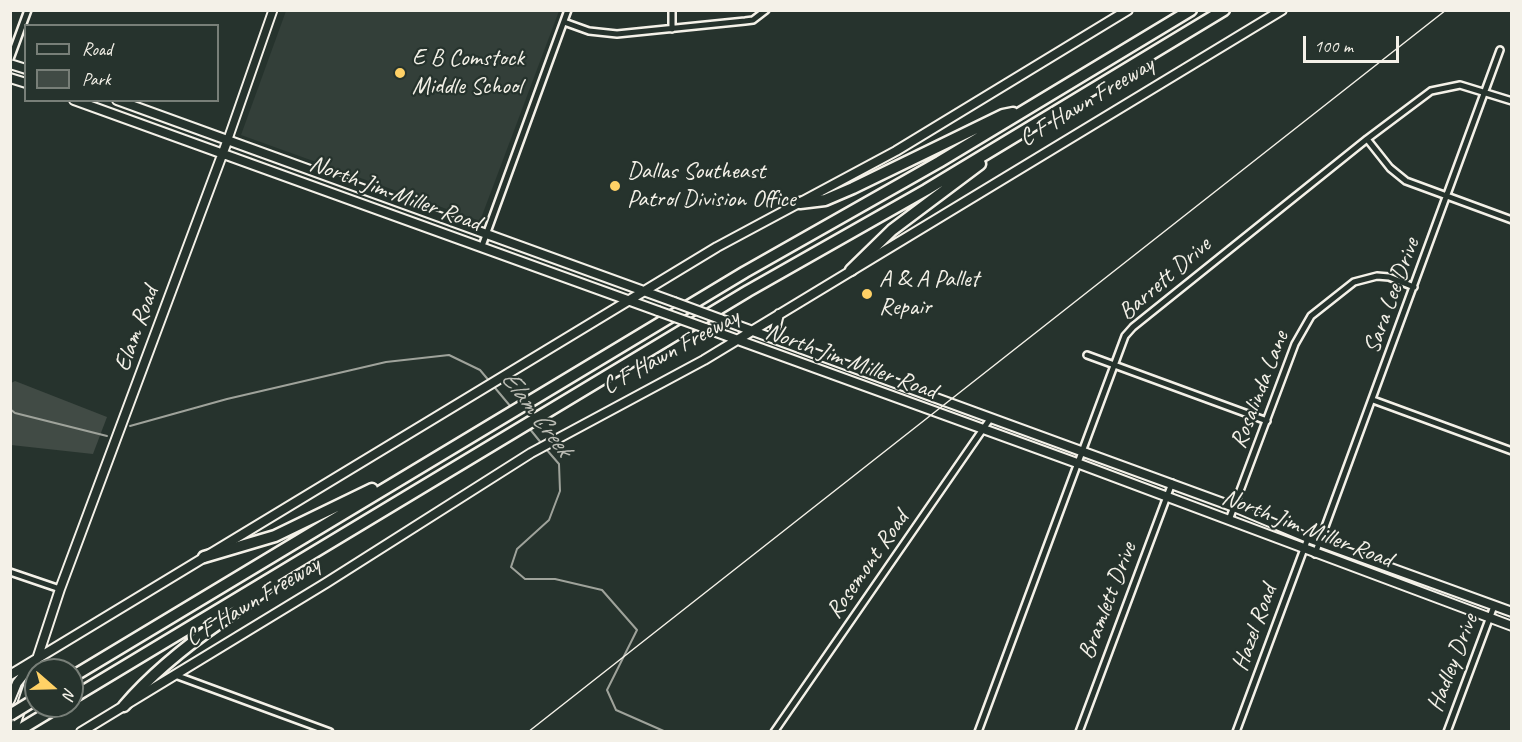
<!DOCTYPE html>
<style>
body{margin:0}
#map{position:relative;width:1522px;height:742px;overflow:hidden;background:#26332d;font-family:Caveat,sans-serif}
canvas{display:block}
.frame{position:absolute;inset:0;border:12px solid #f4f1e8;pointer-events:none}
.legend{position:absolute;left:24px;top:24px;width:195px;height:78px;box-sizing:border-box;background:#26332d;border:2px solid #787f78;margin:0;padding:8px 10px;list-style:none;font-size:18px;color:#f4f1e8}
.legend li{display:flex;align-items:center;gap:12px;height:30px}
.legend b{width:30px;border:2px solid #787f78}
.north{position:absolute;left:24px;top:658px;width:60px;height:60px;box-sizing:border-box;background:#26332d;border:2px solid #787f78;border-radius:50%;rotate:110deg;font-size:16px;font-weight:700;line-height:24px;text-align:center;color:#f4f1e8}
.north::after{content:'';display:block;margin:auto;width:21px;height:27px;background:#ffd166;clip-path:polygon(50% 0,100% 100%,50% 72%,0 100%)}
.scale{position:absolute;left:1303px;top:36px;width:96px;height:27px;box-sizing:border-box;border:3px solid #f4f1e8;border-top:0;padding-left:8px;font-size:18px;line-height:21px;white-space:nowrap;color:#f4f1e8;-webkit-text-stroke:4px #26332d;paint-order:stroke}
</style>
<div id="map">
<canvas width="1522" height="742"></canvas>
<div class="frame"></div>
<ul class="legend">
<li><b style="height:8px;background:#26332d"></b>Road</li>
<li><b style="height:16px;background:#414b45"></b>Park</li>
</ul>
<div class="north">N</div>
<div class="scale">100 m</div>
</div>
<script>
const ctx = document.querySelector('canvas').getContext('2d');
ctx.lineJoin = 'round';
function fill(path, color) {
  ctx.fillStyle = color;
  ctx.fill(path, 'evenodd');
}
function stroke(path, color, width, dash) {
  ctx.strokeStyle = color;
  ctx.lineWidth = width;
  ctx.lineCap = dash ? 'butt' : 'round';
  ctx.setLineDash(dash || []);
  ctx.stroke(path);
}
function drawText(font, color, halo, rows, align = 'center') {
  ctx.font = font + ' Caveat,sans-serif';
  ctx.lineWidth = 4.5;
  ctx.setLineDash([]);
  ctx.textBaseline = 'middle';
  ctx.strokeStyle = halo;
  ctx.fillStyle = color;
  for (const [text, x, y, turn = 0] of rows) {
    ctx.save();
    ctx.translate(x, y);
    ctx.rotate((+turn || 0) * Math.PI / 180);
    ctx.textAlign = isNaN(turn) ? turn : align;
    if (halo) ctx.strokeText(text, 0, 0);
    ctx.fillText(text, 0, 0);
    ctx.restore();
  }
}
const built = new Path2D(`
 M286 11H559L480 221 241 135Z`);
const green = new Path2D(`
 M15 381 107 417 93 454 11 445V383Z`);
const stream = new Path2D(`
 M10 409 15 413 107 436
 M130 426 227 399 386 362 449 355 480 370 511 407
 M529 428 542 444
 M546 449 559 464 560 491 549 520 517 549 511 567 525 579H555L602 590 637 630 607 690 616 710 666 732`);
const minor = new Path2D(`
 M672 10V29
 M564 22 589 31 617 34 745 21 753 20 766 10
 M10 59 28 10
 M1367 139 1390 168 1406 181 1512 220
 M482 246 568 10
 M1087 355 1267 421
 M1373 400 1512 451
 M1229 520 1295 344 1311 316 1354 282 1377 276 1389 277 1414 287
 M1315 554 1500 50
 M10 572 60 589
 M175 675 330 732
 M774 732 990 419
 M978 732 1125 336 1133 327 1367 139 1431 91 1460 85 1512 101
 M1079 732 1172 483
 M1236 732 1308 538
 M1447 732 1494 606`);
const tertiary = new Path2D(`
 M228 139 273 10`);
const secondary = new Path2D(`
 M10 64 26 69
 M10 78 26 83
 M74 100 658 311
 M117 100 674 302
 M779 314 775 330 783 342
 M720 319 1234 507 1308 538 1512 612
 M705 328 1077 463 1512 626
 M10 675 717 247 896 151 1128 10
 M10 700 17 683 32 664
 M13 732 60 589 228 139
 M81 732 326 583 531 453 704 360 1282 10`);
const motorway = new Path2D(`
 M800 203 825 200 853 188 1003 115 1013 113
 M851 270 892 230 980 164
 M204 557 275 536 372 489
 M72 677 745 272 939 162 1191 10
 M72 698 748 291 926 190 1224 10
 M124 706C152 673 186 646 222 621 240 608 257 597 273 582
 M16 732 59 706`);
const tram = new Path2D(`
 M528 732 1446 10`);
const secondaryBridge = new Path2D(`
 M674 302 720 319
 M658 311 705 328`);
const motorwayBridge = new Path2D(`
 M10 715 36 699`);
const markers = [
 [400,73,6,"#ffd166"],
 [615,186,6,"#ffd166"],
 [867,294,6,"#ffd166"]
];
const poiNames = [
 ["E B Comstock",412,59],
 ["Middle School",412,87],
 ["Dallas Southeast",627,172],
 ["Patrol Division Office",627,200],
 ["A & A Pallet",879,280],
 ["Repair",879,308]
];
const streetNames = [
 ["C F Hawn Freeway",1087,102,-31],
 ["North Jim Miller Road",395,194,20],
 ["Barrett Drive",1165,279,-41],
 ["Sara Lee Drive",1392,296,-70],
 ["Elam Road",137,329,-70],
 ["C F Hawn Freeway",671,352,-29],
 ["North Jim Miller Road",851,362,20],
 ["Rosalinda Lane",1260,390,-69],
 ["North Jim Miller Road",1307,529,21],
 ["Rosemont Road",868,565,-55],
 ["Bramlett Drive",1108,601,-69],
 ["C F Hawn Freeway",253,602,-31],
 ["Hazel Road",1255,628,-70],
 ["Hadley Drive",1453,663,-69]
];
const waterNames = [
 ["Elam Creek",536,414,53]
];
fill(built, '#333f39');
fill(green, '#414b45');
stroke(stream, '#9fa39b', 2);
stroke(minor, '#f4f1e8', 10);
stroke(tertiary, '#f4f1e8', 11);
stroke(secondary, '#f4f1e8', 12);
stroke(motorway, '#f4f1e8', 15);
stroke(minor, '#26332d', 5);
stroke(tertiary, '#26332d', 7);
stroke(secondary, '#26332d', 8);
stroke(motorway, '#26332d', 10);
stroke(tram, '#f4f1e8', 1.5);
stroke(secondaryBridge, '#f4f1e8', 12, []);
stroke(motorwayBridge, '#f4f1e8', 15, []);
stroke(secondaryBridge, '#26332d', 8);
stroke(motorwayBridge, '#26332d', 10);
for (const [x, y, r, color] of markers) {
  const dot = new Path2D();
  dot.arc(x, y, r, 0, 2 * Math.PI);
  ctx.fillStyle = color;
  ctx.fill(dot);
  stroke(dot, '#26332d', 2);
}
drawText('24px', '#f4f1e8', '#26332d', poiNames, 'left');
drawText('24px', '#f4f1e8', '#26332d', streetNames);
drawText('italic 26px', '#bcbdb5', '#26332d', waterNames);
</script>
